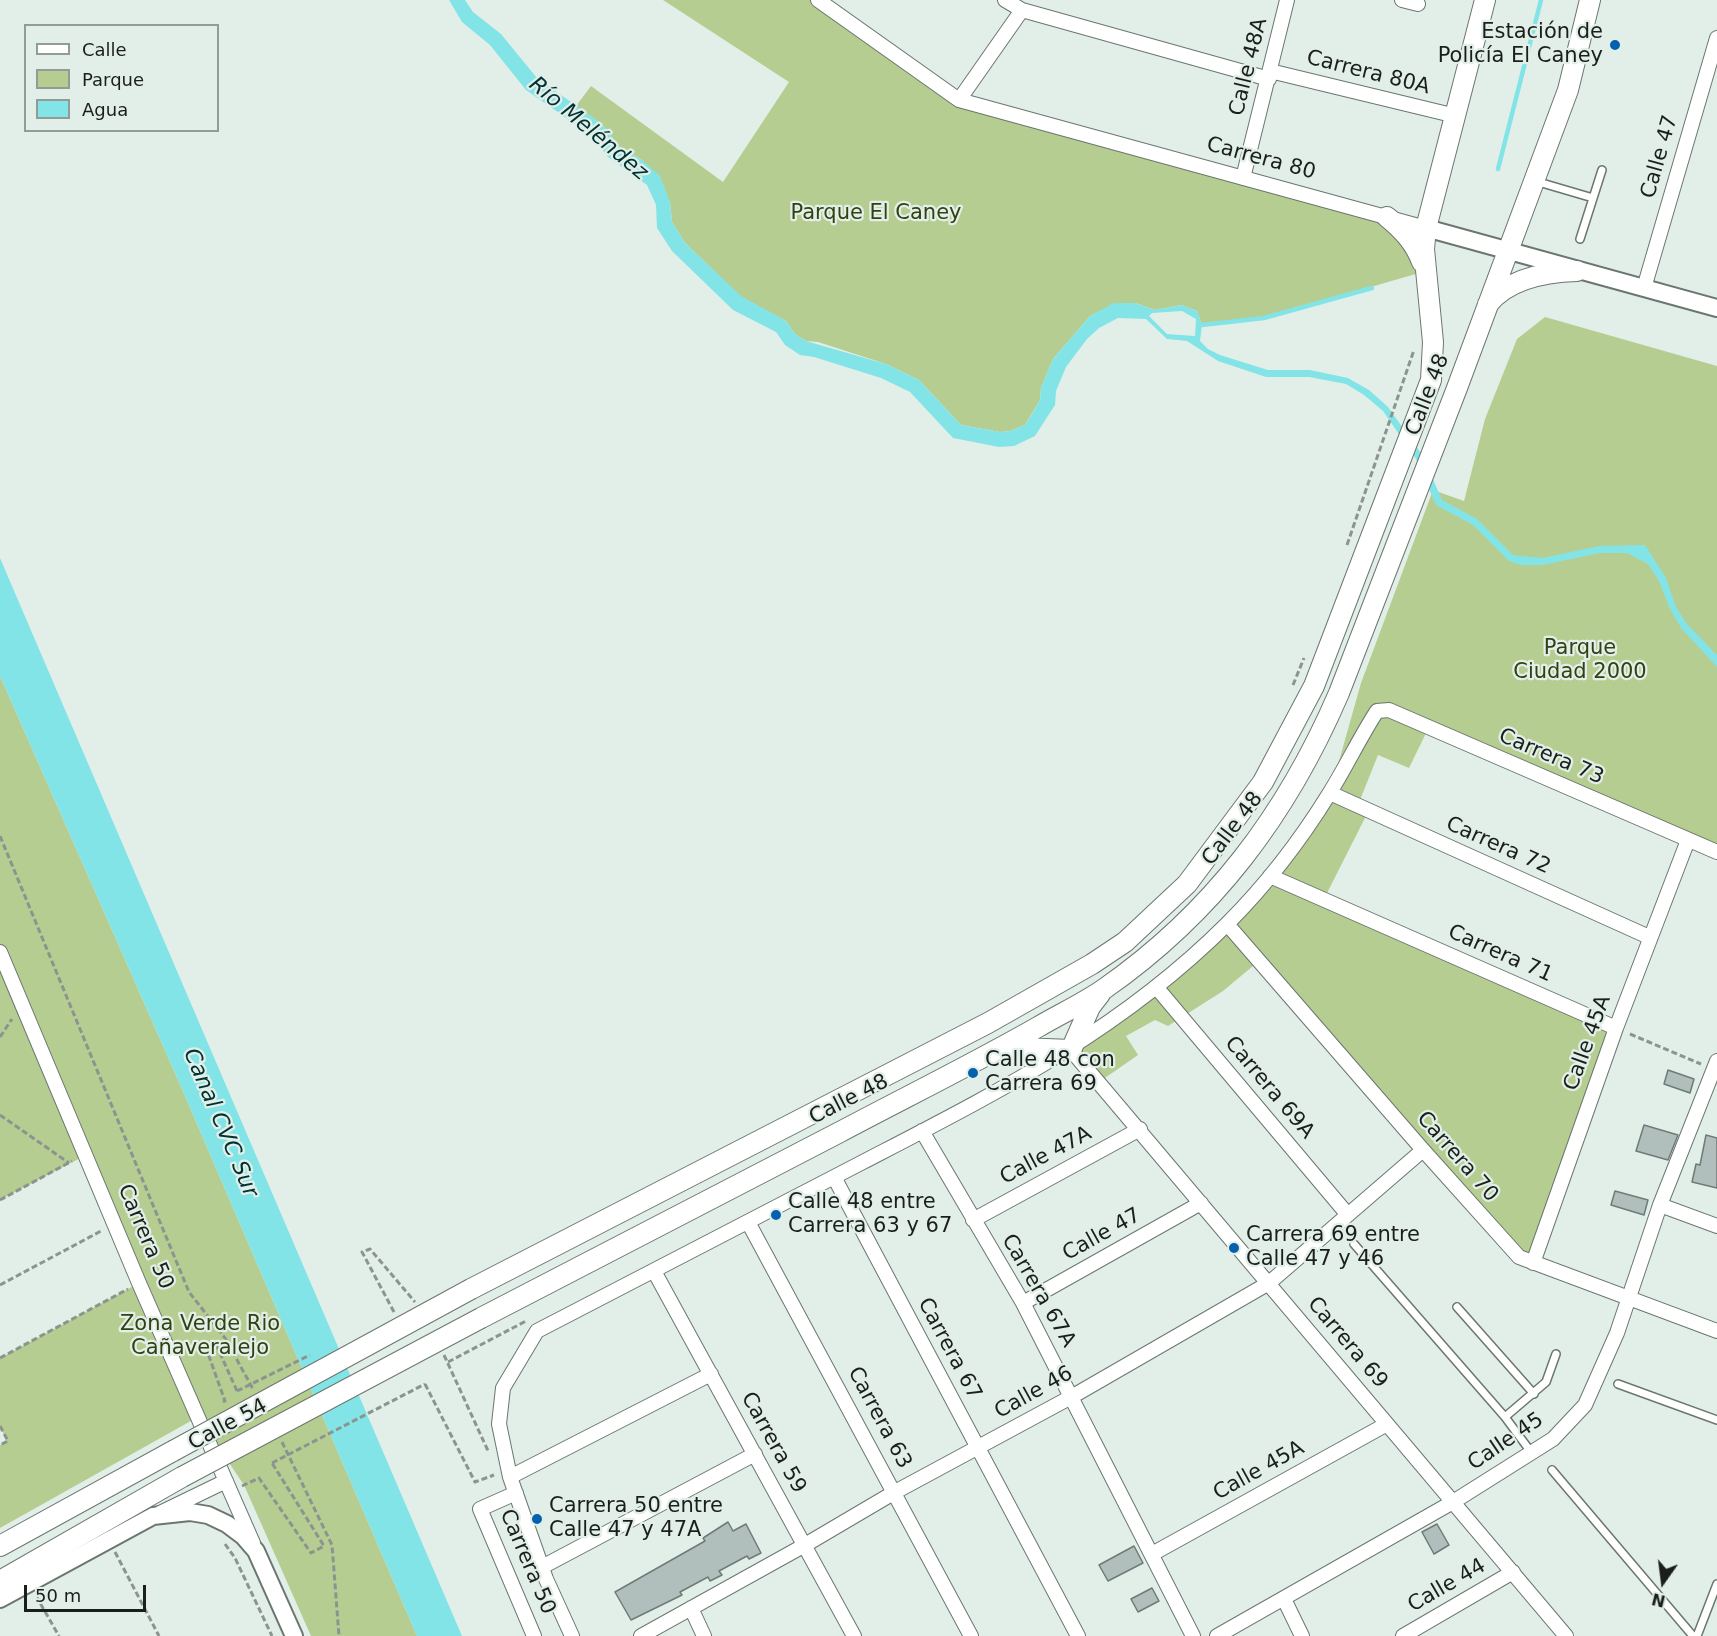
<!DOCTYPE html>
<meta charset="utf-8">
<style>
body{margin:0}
#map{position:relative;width:1717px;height:1636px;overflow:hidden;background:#e2efe8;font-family:"DejaVu Sans",sans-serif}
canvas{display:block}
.legend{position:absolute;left:24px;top:24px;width:195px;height:108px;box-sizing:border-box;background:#e2efe8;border:2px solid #929c96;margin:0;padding:8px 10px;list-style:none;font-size:18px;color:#1a1f1c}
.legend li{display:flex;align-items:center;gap:12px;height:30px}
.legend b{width:30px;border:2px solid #929c96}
.north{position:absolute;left:1633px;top:1552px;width:60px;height:60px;-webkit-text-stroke:4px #e2efe8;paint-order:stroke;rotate:194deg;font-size:16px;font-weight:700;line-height:24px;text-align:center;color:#1a1f1c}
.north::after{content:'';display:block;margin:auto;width:21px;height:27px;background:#1a1f1c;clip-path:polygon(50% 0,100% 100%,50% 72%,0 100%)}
.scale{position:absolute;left:24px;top:1585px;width:122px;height:27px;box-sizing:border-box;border:3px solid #1a1f1c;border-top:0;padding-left:8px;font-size:18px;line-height:21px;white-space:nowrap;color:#1a1f1c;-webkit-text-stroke:4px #e2efe8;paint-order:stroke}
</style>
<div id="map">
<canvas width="1717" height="1636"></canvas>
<ul class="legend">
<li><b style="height:8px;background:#fff"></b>Calle</li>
<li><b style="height:16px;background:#b6cd91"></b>Parque</li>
<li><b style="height:16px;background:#83e4e7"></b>Agua</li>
</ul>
<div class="north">N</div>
<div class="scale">50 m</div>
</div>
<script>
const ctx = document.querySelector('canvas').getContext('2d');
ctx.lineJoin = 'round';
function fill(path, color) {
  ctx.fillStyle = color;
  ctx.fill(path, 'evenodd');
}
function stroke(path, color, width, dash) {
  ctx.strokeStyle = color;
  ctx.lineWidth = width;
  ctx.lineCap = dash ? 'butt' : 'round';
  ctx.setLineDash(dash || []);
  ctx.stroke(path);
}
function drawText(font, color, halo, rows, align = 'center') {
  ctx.font = font + ' "DejaVu Sans",sans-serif';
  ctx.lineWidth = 4.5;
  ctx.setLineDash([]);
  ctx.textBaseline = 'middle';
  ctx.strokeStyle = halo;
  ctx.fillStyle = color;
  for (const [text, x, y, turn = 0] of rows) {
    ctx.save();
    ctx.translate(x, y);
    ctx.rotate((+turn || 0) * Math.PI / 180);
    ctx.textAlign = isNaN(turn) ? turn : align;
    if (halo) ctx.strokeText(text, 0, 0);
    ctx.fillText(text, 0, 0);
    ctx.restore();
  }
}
const green = new Path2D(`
 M663 0H818L959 100 1387 217 1426 271 1264 318 1202 325 1197 311 1182 305 1155 310 1135 303 1114 304 1090 316 1053 359 1041 388 1040 400 1025 425 1010 431 1000 432 961 425 919 380 886 364 818 342 806 341 795 334 786 321 741 297 685 243 672 222 670 202 642 160 619 146 602 124 576 106 591 86 723 182 789 82Z
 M1545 317 1717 366V852L1429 727 1409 768 1378 755 1358 805 1369 810 1324 899 1616 1028 1533 1263 1259 961 1223 991 1168 1026 1155 1020 1126 1036 1138 1055 1099 1082 1071 1050 1227 924 1330 793 1361 683 1433 490 1464 501 1485 419 1517 339Z
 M0 676 179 1082 417 1636H311L244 1485 198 1417 0 1528V1445L7 1441 0 1426V1358L139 1283 86 1155 0 1200Z`);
const water = new Path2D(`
 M449 0H465L473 12 501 34 537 78 602 124 619 146 642 160 660 176 670 202 672 222 685 243 741 296 786 321 795 334 806 341 886 364 919 380 961 425 1000 432 1010 431 1025 425 1032 414 1040 400 1041 388 1053 359 1090 316 1114 303H1135L1155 310 1182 305 1197 311 1202 325 1200 341 1208 349 1220 355 1268 370H1310L1348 378 1369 390 1388 407 1423 456 1442 500 1477 519 1513 555 1542 558 1600 546 1645 545 1666 578 1676 607 1687 624 1717 655V667L1681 628 1670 609 1659 581 1648 564 1627 553H1600L1543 565H1521L1509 561 1473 525 1436 505 1416 459 1383 411 1364 395 1346 384 1309 377H1266L1218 361 1187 341 1167 339 1146 319 1118 318 1099 328 1087 339 1066 367 1056 391 1055 405 1035 436 1014 446 999 447 953 438 910 392 881 378 814 357 800 355 785 345 776 332 733 310 672 251 657 228 656 205 647 185 608 157 591 135 526 90 490 45 462 22ZM1182 311 1196 319 1195 336 1167 334 1149 316 1152 313Z
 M0 558 462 1636H417L179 1082 0 676Z`);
const stream = new Path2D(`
 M1498 169 1541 0
 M1202 325 1264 318 1372 288`);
const building = new Path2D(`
 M1668 1070 1694 1079 1690 1093 1664 1084Z
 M1644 1125 1678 1135 1668 1160 1636 1151Z
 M1706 1135 1717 1138V1188L1692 1182 1696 1164 1700 1165Z
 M1615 1191 1648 1200 1644 1215 1611 1205Z
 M728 1522 733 1531 746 1524 761 1553 749 1559 747 1556 719 1571 722 1575 710 1581 708 1577 680 1592 682 1595 631 1620 615 1592 705 1541 703 1538Z
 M1437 1524 1449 1545 1434 1554 1422 1532Z
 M1134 1546 1143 1563 1108 1581 1099 1565Z
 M1152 1588 1159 1601 1138 1612 1131 1599Z`);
const path = new Path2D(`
 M1347 545 1414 350
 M1293 685 1304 658
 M0 836 189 1292 225 1338 253 1389
 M1630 1034 1701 1064
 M0 1037 12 1019
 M0 1115 69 1163
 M0 1200 72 1161
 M0 1285 101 1231
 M394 1312 362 1252 370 1249 415 1302
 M444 1355 489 1453
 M0 1358 128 1289
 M448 1362 526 1321
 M425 1384 475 1482 494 1475
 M223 1402 225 1401 206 1348 215 1342 237 1391
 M0 1426 8 1441 0 1445
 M282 1442 332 1545 339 1636
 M242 1486 259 1478 311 1553 324 1546 272 1463
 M225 1544 235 1558 272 1636
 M115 1552 159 1636
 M36 1596 59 1636`);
const service = new Path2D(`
 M1535 181 1593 198
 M1580 239 1602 170
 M1354 1244 1505 1417 1531 1452
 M1457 1307 1534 1394
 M1618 1384 1717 1420
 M1505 1417 1546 1382 1556 1354
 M1552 1470 1693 1636
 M1697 1636 1717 1584`);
const minor = new Path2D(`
 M818 0 959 100 1426 228
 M1005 0 1022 10 1269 79
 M1402 0 1418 4
 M1270 71 1456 116
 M959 100 1022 10
 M1243 178 1287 0
 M1644 288 1717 38
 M1330 793 1649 937
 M1270 876 1616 1028
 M1227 924 1423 1150 1519 1257 1717 1331
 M0 952 139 1283 253 1543
 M1157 988 1348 1215
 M1071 1050 1566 1636
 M922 1131 1023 1303 1193 1636
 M834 1177 1078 1636
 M1660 1205 1717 1226
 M973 1220 1140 1129
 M748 1222 971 1636
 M1533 1263 1616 1028 1688 840
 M654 1271 854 1636
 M1023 1303 1201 1203
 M510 1477 711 1374
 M516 1493 480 1509 534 1636
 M160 1513 226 1481
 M1152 1554 1387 1424
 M542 1567 755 1454
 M1284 1599 1302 1636
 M691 1608 704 1636
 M572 1636 546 1579 510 1477 499 1424 503 1388 537 1331C645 1275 753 1219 861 1163 994 1094 1119 1032 1227 924 1265 886 1300 841 1329 794 1346 767 1360 737 1377 711L1389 710 1717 852
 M641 1636 805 1545 895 1492 1073 1396 1269 1283 1423 1150
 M1217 1636 1453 1502 1553 1439 1585 1405 1617 1333 1660 1205 1717 1061
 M1403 1636 1513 1572`);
const tertiary = new Path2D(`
 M1426 228 1717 308
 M0 1599 153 1516 190 1512 208 1515 227 1524 243 1536 256 1551 294 1636`);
const secondary = new Path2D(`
 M1387 217C1403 230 1415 243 1422 262
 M1488 304C1509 278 1545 272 1577 271
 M1002 1050 1021 1048 1071 1050 1090 1007 1100 994
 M471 1289 988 1023 1092 964 1125 942 1187 884 1263 782 1314 686 1431 380 1433 342 1424 249 1426 228 1485 0
 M481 1318C600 1256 720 1194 840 1132 906 1097 973 1064 1038 1027 1060 1014 1084 1003 1104 989 1213 913 1287 814 1339 693L1457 388 1568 90 1590 0
 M0 1546 173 1451
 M0 1581 182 1477`);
const pathBridge = new Path2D(`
 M237 1391 310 1355
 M272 1463 425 1384`);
const secondaryBridge = new Path2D(`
 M173 1451 471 1289
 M182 1477 481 1318`);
const markers = [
 [1615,45,6,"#0461ae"],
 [973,1073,6,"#0461ae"],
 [776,1215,6,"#0461ae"],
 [1234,1248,6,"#0461ae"],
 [537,1519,6,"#0461ae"]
];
const poiNames = [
 ["Estación de",1603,33,"right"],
 ["Policía El Caney",1603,57,"right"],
 ["Calle 48 con",985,1061],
 ["Carrera 69",985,1085],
 ["Calle 48 entre",788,1203],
 ["Carrera 63 y 67",788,1227],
 ["Carrera 69 entre",1246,1236],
 ["Calle 47 y 46",1246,1260],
 ["Carrera 50 entre",549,1507],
 ["Calle 47 y 47A",549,1531]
];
const streetNames = [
 ["Calle 48A",1249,67,-76],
 ["Carrera 80A",1368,73,14],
 ["Calle 47",1660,157,-74],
 ["Carrera 80",1261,159,15],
 ["Calle 48",1428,395,-69],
 ["Carrera 73",1551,757,23],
 ["Calle 48",1233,829,-53],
 ["Carrera 72",1498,846,24],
 ["Carrera 71",1500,954,24],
 ["Calle 45A",1588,1043,-70],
 ["Carrera 69A",1269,1088,50],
 ["Calle 48",849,1100,-27],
 ["Calle 47A",1046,1156,-28],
 ["Carrera 70",1457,1157,49],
 ["Calle 47",1102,1235,-29],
 ["Carrera 50",145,1237,67],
 ["Carrera 67A",1038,1291,60],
 ["Carrera 69",1347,1343,50],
 ["Carrera 67",949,1349,62],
 ["Calle 46",1034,1393,-29],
 ["Carrera 63",879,1418,62],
 ["Calle 54",228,1425,-28],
 ["Calle 45",1506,1442,-34],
 ["Carrera 59",773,1443,61],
 ["Calle 45A",1259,1471,-29],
 ["Carrera 50",527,1562,67],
 ["Calle 44",1447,1586,-30]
];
const parkNames = [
 ["Parque El Caney",876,214],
 ["Parque",1580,649],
 ["Ciudad 2000",1580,673],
 ["Zona Verde Rio",200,1325],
 ["Cañaveralejo",200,1349]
];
const waterNames = [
 ["Río Meléndez",588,129,40],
 ["Canal CVC Sur",220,1123,67]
];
fill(green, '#b6cd91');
fill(water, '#83e4e7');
stroke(stream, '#83e4e7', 4.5);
fill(building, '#b1bfbc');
stroke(building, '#6e7b78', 1.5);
stroke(service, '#6b766f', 10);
stroke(minor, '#6b766f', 16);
stroke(tertiary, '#6b766f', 20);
stroke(secondary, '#6b766f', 22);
stroke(path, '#8b948f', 3, [6, 3]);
stroke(service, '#fff', 7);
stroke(minor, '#fff', 14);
stroke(tertiary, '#fff', 16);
stroke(secondary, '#fff', 20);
stroke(secondaryBridge, '#6b766f', 22, []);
stroke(pathBridge, '#8b948f', 3, [6, 3]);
stroke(secondaryBridge, '#fff', 20);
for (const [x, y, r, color] of markers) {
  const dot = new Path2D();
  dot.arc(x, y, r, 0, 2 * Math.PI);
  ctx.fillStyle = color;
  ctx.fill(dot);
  stroke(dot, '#e2efe8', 2);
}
drawText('21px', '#1a1f1c', '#e2efe8', poiNames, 'left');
drawText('21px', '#1a1f1c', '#e2efe8', streetNames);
drawText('21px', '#324111', '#e2efe8', parkNames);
drawText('italic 22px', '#003233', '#e2efe8', waterNames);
</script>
